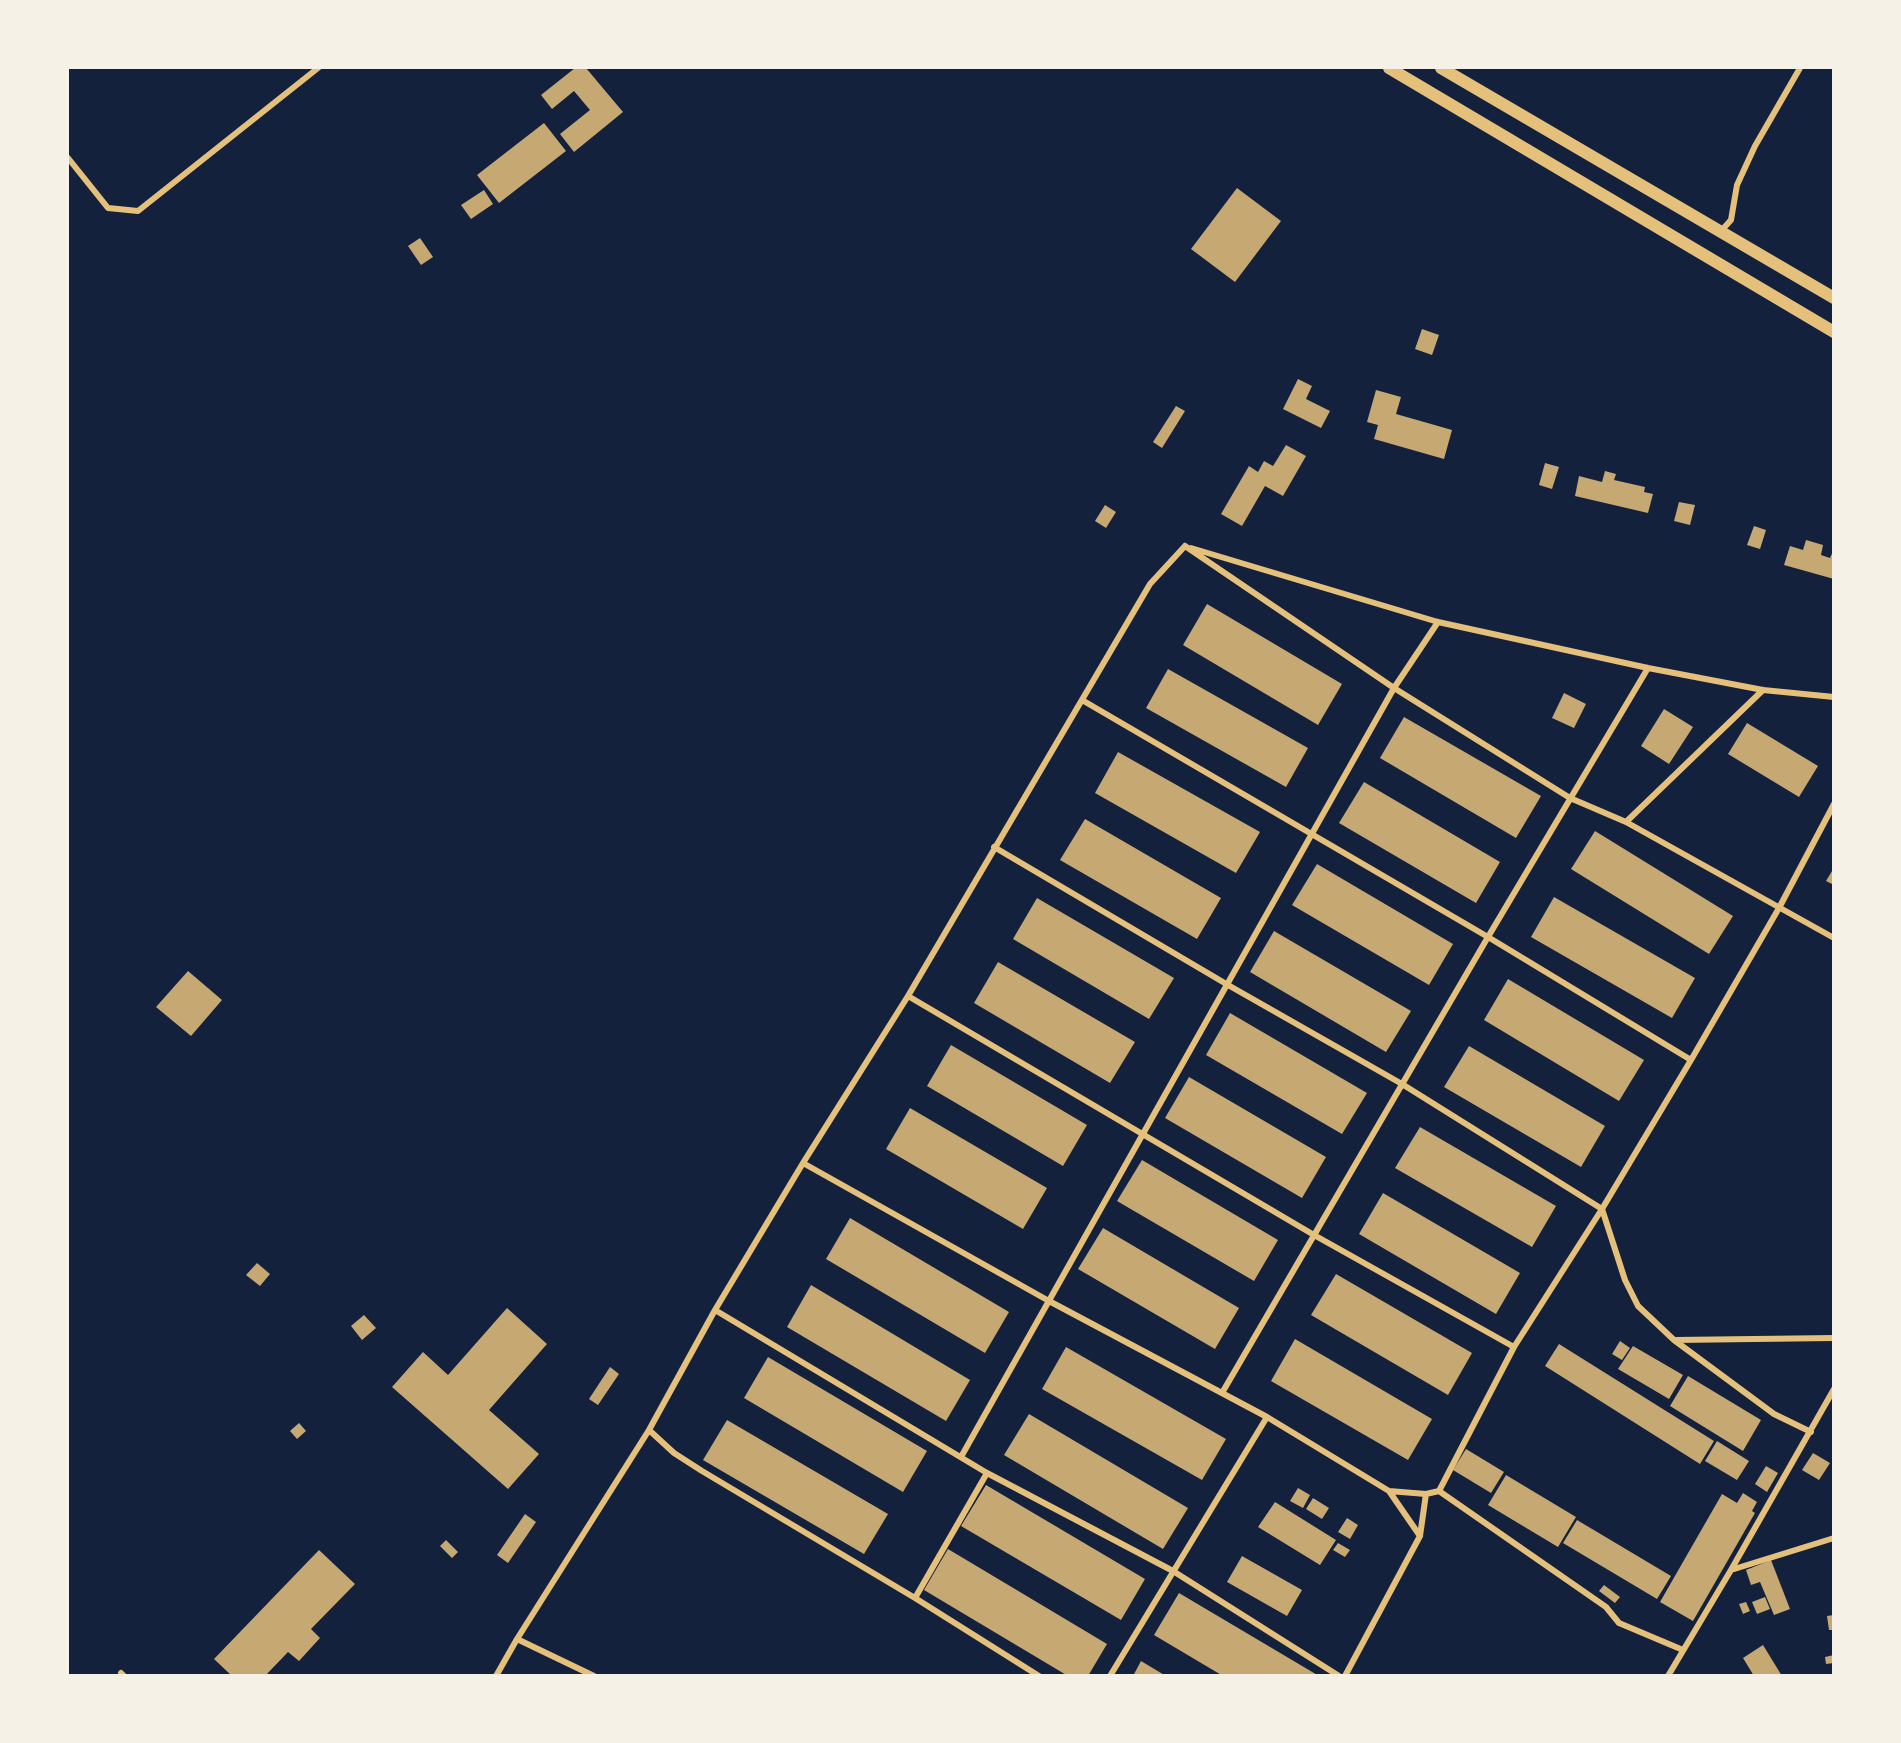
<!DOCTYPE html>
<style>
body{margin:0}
#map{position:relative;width:1901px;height:1743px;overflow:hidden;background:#14213d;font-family:Arial,sans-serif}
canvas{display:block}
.frame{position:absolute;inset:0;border:69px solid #f6f1e7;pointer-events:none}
</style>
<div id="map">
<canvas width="1901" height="1743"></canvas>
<div class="frame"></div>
</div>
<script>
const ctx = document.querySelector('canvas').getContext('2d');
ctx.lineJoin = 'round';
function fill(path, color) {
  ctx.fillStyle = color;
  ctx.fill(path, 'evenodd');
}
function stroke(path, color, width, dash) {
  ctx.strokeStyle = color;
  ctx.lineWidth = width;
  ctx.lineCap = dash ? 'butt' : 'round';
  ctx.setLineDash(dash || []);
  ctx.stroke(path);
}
const building = new Path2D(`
 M575 68H586L623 112 574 152 560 134 590 110 574 91 552 109 541 95Z
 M544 123 566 151 499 203 477 175Z
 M1237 188 1281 221 1235 282 1191 249Z
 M484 190 493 204 471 219 461 205Z
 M420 238 433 257 421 265 408 246Z
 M1422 329 1439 335 1432 355 1415 349Z
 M1298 379 1312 386 1306 399 1330 411 1321 428 1283 409Z
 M1376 390 1401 397 1396 414 1452 430 1444 459 1374 439 1378 425 1367 422Z
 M1176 406 1185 411 1162 448 1153 442Z
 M1286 445 1306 456 1283 496 1265 486 1242 526 1221 514 1249 466 1258 472 1264 461 1273 466Z
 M1545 463 1559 467 1552 489 1539 485Z
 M1605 471 1616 474 1614 480 1645 487 1644 492 1653 494 1648 513 1575 496 1579 476 1602 482Z
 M1679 502 1695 505 1690 525 1674 521Z
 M1105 505 1116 512 1106 528 1095 521Z
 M1754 526 1766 530 1760 549 1747 545Z
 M1806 540 1823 545 1821 555 1830 558 1834 549V579L1784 565 1790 546 1803 550Z
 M1207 604 1342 684 1318 725 1183 645Z
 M1168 669 1308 748 1286 787 1146 708Z
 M1564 693 1586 704 1574 728 1552 718Z
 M1664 709 1693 727 1669 764 1641 746Z
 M1404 717 1541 796 1516 838 1380 758Z
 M1747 723 1818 766 1799 797 1728 754Z
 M1118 752 1260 832 1236 873 1095 793Z
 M1364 782 1500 862 1476 903 1339 823Z
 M1085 819 1221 898 1197 939 1060 860Z
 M1595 831 1733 916 1709 954 1571 869Z
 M1317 864 1453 944 1429 985 1292 905Z
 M1832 871 1834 872V885L1826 881Z
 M1554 897 1695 978 1672 1018 1531 937Z
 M1037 898 1174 978 1149 1019 1013 939Z
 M1274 931 1411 1011 1386 1052 1250 972Z
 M998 962 1135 1042 1110 1083 974 1003Z
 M188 971 222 1000 191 1036 156 1007Z
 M1508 979 1644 1060 1619 1101 1484 1020Z
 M1230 1013 1367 1093 1342 1134 1206 1055Z
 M951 1045 1087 1125 1063 1166 927 1086Z
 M1469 1046 1605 1126 1581 1167 1444 1087Z
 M1189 1077 1326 1157 1302 1198 1165 1118Z
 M910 1108 1047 1188 1023 1229 886 1149Z
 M1420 1127 1556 1206 1532 1247 1395 1168Z
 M1142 1160 1278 1240 1254 1281 1117 1201Z
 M1383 1193 1520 1273 1496 1314 1359 1234Z
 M850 1218 1009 1312 985 1353 826 1259Z
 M1103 1228 1239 1308 1215 1349 1078 1269Z
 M257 1263 270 1274 260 1286 246 1275Z
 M1336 1274 1472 1353 1448 1395 1311 1315Z
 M811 1285 970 1380 946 1421 787 1327Z
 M507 1308 547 1344 489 1410 539 1454 508 1489 392 1387 423 1352 448 1375Z
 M364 1315 376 1328 362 1340 351 1326Z
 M1295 1339 1432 1419 1408 1460 1271 1381Z
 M1620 1341 1630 1348 1622 1360 1612 1354Z
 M1559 1344 1714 1441 1700 1464 1545 1366Z
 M1633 1346 1683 1375 1669 1399 1618 1369Z
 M1066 1347 1226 1439 1202 1480 1042 1389Z
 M768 1357 927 1451 903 1492 744 1398Z
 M610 1367 619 1374 598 1405 589 1399Z
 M1688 1376 1761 1420 1743 1451 1670 1406Z
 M1029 1414 1188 1508 1163 1549 1004 1455Z
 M727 1420 888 1514 864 1554 703 1460Z
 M299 1423 306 1431 297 1439 290 1431Z
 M1717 1441 1749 1461 1737 1480 1705 1461Z
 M1466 1449 1504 1472 1491 1493 1453 1470Z
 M1813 1453 1830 1463 1819 1480 1802 1470Z
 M1766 1466 1778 1473 1767 1492 1755 1484Z
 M1506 1475 1576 1517 1558 1547 1488 1505Z
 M986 1485 1145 1579 1121 1620 961 1526Z
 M1298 1488 1310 1495 1303 1508 1290 1501Z
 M1743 1493 1757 1502 1752 1511 1755 1513 1693 1621 1660 1602 1722 1494 1737 1503Z
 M1313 1498 1329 1508 1322 1519 1306 1509Z
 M1275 1502 1336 1540 1320 1565 1258 1527Z
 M525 1514 536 1522 508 1563 497 1555Z
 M1347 1518 1358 1525 1350 1539 1338 1532Z
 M1577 1520 1671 1576 1657 1599 1563 1543Z
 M446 1540 458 1552 452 1558 440 1546Z
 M1338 1543 1350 1550 1345 1557 1333 1550Z
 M948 1549 1107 1644 1088 1676H1068L924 1590Z
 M319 1550 355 1584 311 1629 320 1638 299 1661 288 1652 265 1676H232L214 1659Z
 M1242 1556 1302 1590 1287 1616 1227 1582Z
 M1771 1560 1790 1609 1774 1615 1760 1582 1751 1585 1746 1570Z
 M1604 1585 1620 1597 1615 1603 1599 1591Z
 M1179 1593 1319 1676H1223L1154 1635Z
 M1765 1597 1770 1609 1757 1614 1752 1602Z
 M1746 1602 1750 1611 1743 1614 1739 1604Z
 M1834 1615V1630H1829L1827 1616Z
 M1763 1645 1782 1676H1754L1743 1658Z
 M1834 1655V1663L1826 1664 1825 1657Z
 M1141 1661 1166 1676H1133Z`);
const minor = new Path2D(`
 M68 158 108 208 138 211 318 68
 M1721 231 1731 220 1737 185 1755 146 1800 68
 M1185 546 1394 688 1570 798 1626 822 1834 938
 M1191 548 1438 622 1648 668 1763 690 1834 697
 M1082 700 1488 937 1691 1060
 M1626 822 1763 690
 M994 847 1228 985 1402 1084 1602 1209 1625 1280 1638 1306 1674 1340 1774 1414 1811 1432
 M908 996 1314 1235 1514 1347
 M803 1163 1049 1301 1267 1417 1389 1491 1420 1536
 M715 1310 987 1473 1173 1571 1339 1676
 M1675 1340 1834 1338
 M1222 1393 1488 937 1648 668
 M961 1457 1394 688 1438 622
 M1389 1491 1426 1494
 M1439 1491 1606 1607 1619 1623 1683 1650
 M1731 1570 1834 1389
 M915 1598 987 1473
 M121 1673 124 1676
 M496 1676 517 1639
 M594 1676 517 1639 649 1430
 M1039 1676 915 1598 702 1471 674 1453 649 1430 715 1310 803 1163 908 996 1150 584 1185 546
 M1110 1676 1267 1417
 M1345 1676 1420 1536 1426 1494 1439 1491 1514 1347 1602 1209 1691 1060 1779 908 1834 804
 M1668 1676 1731 1570 1834 1538`);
const secondary = new Path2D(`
 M1389 68 1834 332
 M1441 68 1834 298`);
fill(building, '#c6a872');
stroke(minor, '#e5c07b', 6);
stroke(secondary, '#e5c07b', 12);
</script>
